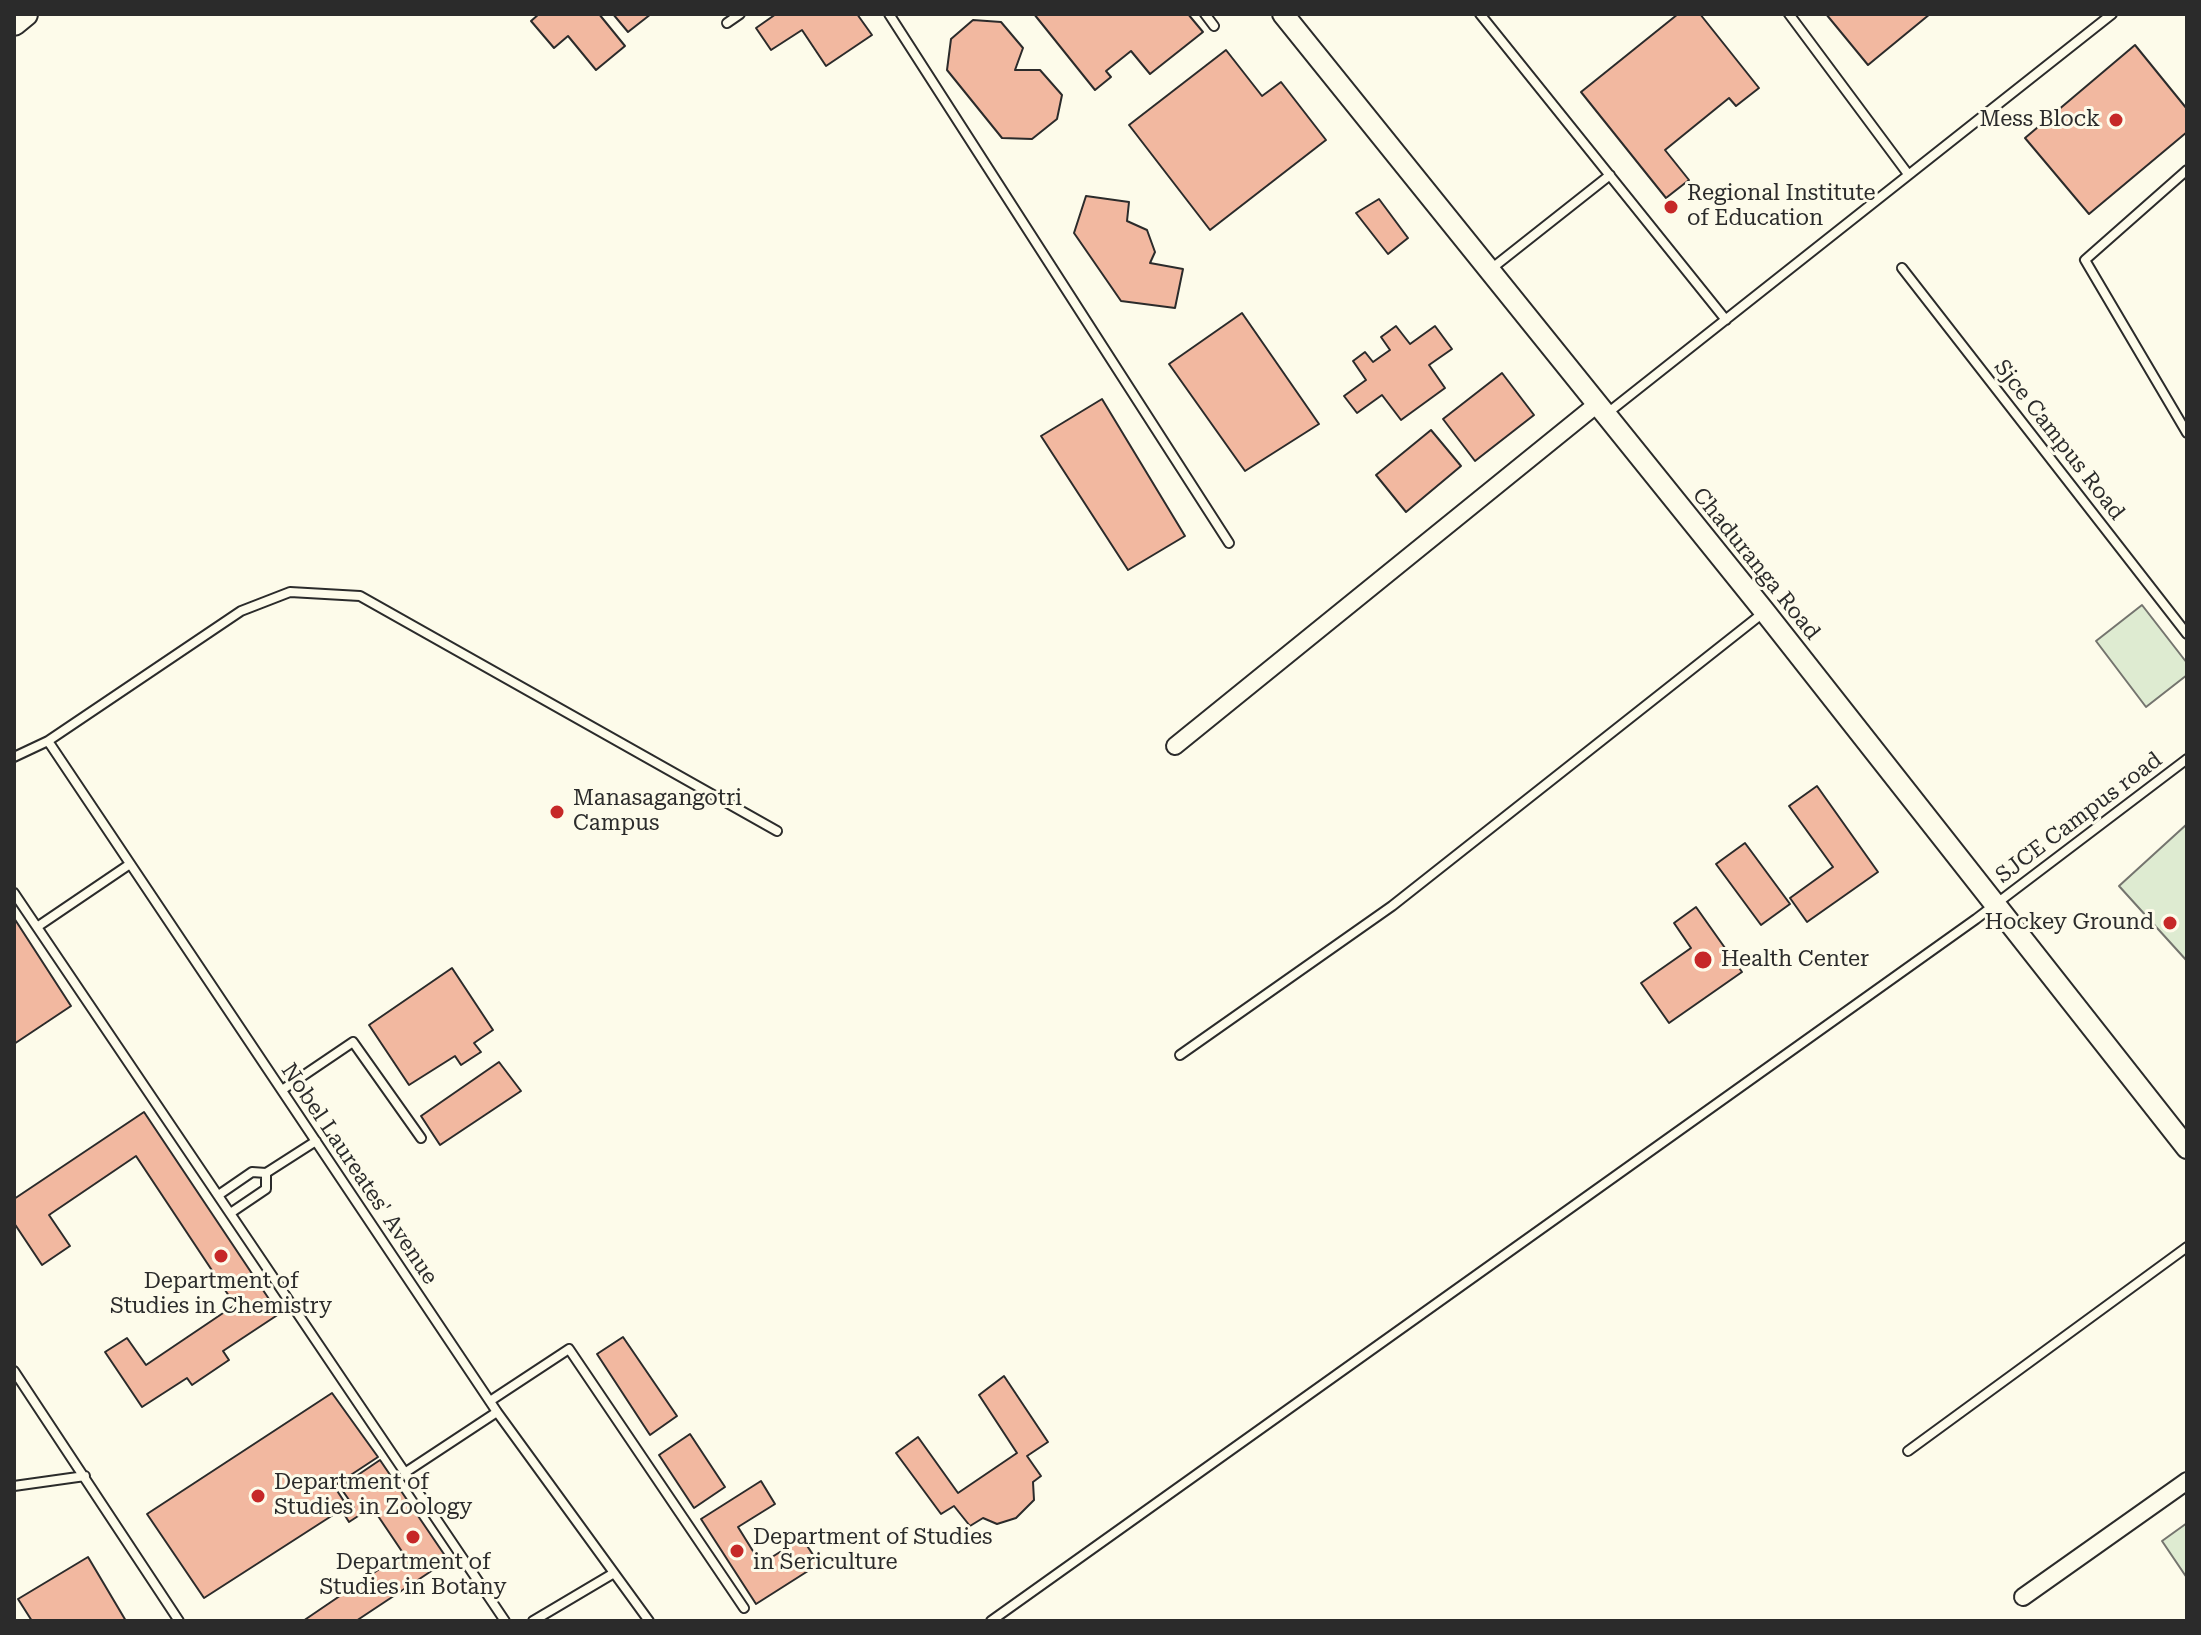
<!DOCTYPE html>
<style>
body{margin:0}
#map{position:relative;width:2201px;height:1635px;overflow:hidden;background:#fdfbea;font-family:"Roboto Serif",serif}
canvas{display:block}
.frame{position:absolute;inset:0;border:16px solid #2b2b2b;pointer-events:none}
</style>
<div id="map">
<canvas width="2201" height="1635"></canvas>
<div class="frame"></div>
</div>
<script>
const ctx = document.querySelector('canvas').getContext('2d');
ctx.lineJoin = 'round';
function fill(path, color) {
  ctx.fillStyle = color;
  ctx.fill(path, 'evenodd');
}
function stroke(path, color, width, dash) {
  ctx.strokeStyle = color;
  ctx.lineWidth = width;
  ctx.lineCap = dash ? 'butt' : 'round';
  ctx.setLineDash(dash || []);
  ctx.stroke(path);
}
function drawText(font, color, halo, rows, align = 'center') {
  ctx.font = font + ' "Roboto Serif",serif';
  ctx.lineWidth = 6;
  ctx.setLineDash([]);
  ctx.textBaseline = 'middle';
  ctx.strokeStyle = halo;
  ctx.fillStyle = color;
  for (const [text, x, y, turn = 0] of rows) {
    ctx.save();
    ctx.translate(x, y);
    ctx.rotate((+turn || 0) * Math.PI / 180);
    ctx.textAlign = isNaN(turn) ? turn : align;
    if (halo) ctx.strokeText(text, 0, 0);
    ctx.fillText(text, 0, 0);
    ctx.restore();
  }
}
const green = new Path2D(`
 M2142 605 2187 663V675L2146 707 2096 641Z
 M2187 824V961L2119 886Z
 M2187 1523V1578L2162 1541Z`);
const building = new Path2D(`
 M539 14H599L625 46 596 70 568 36 554 48 531 21Z
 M613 14H651L628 32Z
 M776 14H857L872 35 826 66 802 30 771 50 756 28Z
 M1034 14H1188L1203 32 1150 74 1131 51 1106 71 1111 77 1095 90Z
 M1678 14H1700L1759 88 1736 106 1729 98 1665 150 1689 180 1666 198 1581 92Z
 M1826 14H1930L1868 65Z
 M973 20 1001 22 1023 48 1015 70H1040L1062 95 1057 119 1032 139 1002 138 947 70 951 39Z
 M2135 45 2187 109V132L2089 214 2025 138Z
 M1226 50 1262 96 1281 82 1326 140 1210 230 1129 125Z
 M1086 196 1129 202 1127 221 1147 230 1155 252 1150 263 1183 269 1175 308 1121 301 1074 233Z
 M1379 199 1408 238 1388 254 1356 213Z
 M1242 313 1319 424 1245 471 1169 364Z
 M1396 326 1410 344 1435 326 1452 349 1429 365 1445 388 1401 420 1382 395 1357 413 1344 396 1366 380 1353 361 1365 352 1373 362 1390 350 1381 337Z
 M1502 373 1534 415 1475 461 1443 419Z
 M1102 399 1185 536 1128 570 1041 436Z
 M1431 430 1461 466 1406 512 1376 475Z
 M1817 786 1878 872 1807 922 1790 898 1833 867 1789 806Z
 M1745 843 1790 904 1761 925 1716 864Z
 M1696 907 1742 972 1669 1023 1641 983 1691 948 1674 923Z
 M14 918 71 1006 14 1044Z
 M452 968 493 1030 474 1043 481 1052 461 1065 455 1056 409 1085 369 1025Z
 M499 1062 521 1091 440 1145 421 1116Z
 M144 1112 279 1314 223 1351 229 1360 192 1385 187 1378 142 1407 105 1352 127 1338 146 1365 235 1305 136 1156 49 1215 70 1246 42 1265 14 1223V1199Z
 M623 1337 677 1416 650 1435 597 1354Z
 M1004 1376 1048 1442 1027 1456 1041 1476 1033 1482 1034 1500 1016 1518 997 1524 983 1518 970 1526 954 1506 941 1514 896 1453 918 1437 958 1493 1017 1453 979 1395Z
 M332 1393 378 1457 334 1486 347 1506 204 1598 147 1514Z
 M690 1434 725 1487 694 1508 659 1455Z
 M380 1460 448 1560 356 1621H303L403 1553 372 1507 349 1522 344 1514 354 1507 340 1487Z
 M761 1481 775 1504 738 1527 761 1564 802 1538 819 1564 756 1604 701 1519Z
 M88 1557 126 1621H32L18 1599Z`);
const service = new Path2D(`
 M889 14 1229 543
 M1205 14 1214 26
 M1480 14 1726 320
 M1789 14 1908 174
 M727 23 740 14
 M2187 170 2085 260 2187 433
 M1902 268 2187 634
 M1491 269 1610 175
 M1605 415 2112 14
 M48 741 497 1412 649 1621
 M14 757 48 741 241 611 290 592 360 596 777 831
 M14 893 505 1621
 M37 927 130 864
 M1180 1055 1392 906 1763 613
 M282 1090 353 1042 421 1138
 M220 1194 252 1172 266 1173
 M232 1212 266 1189V1173L316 1141
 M14 1371 179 1621
 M490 1401 569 1349 744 1608
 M1908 1451 2187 1247
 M406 1472 497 1412
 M14 1486 85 1476
 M533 1621 614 1573
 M991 1621 1976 919 2187 759`);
const minor = new Path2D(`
 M1175 746 1596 405
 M2023 1597 2187 1481`);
const tertiary = new Path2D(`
 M1283 14 1765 612 2187 1148`);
const secondary = new Path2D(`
 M14 23 25 14`);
const markers = [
 [2116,120,8,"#c62828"],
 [1671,207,8,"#c62828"],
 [557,812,8,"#c62828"],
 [2170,923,8,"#c62828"],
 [1703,960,10,"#c62828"],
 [221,1256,8,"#c62828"],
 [258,1496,8,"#c62828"],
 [413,1537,8,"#c62828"],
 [737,1551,8,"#c62828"]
];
const poiNames = [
 ["Mess Block",2100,120,"right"],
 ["Regional Institute",1687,194],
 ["of Education",1687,219],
 ["Manasagangotri",573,799],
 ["Campus",573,824],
 ["Hockey Ground",2154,923,"right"],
 ["Health Center",1721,960],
 ["Department of",221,1282,"center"],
 ["Studies in Chemistry",221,1307,"center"],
 ["Department of",274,1483],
 ["Studies in Zoology",274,1508],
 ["Department of Studies",753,1538],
 ["in Sericulture",753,1563],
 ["Department of",413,1563,"center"],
 ["Studies in Botany",413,1588,"center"]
];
const streetNames = [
 ["Sjce Campus Road",2059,440,52],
 ["Chaduranga Road",1756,564,51],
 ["SJCE Campus road",2079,818,-37],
 ["Nobel Laureates' Avenue",359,1174,56]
];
fill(green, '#deebd1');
stroke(green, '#74746e', 2);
fill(building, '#f2b8a0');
stroke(building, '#2b2b2b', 2);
stroke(service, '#2b2b2b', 12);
stroke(minor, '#2b2b2b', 20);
stroke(tertiary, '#2b2b2b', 24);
stroke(secondary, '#2b2b2b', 28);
stroke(service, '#fdfbea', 8);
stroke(minor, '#fdfbea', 16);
stroke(tertiary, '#fdfbea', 20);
stroke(secondary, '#fdfbea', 24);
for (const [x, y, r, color] of markers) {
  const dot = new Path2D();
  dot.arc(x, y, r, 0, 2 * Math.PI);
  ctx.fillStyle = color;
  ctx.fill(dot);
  stroke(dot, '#fdfbea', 3);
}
drawText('22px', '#2b2b2b', '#fdfbea', poiNames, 'left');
drawText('22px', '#2b2b2b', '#fdfbea', streetNames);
</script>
